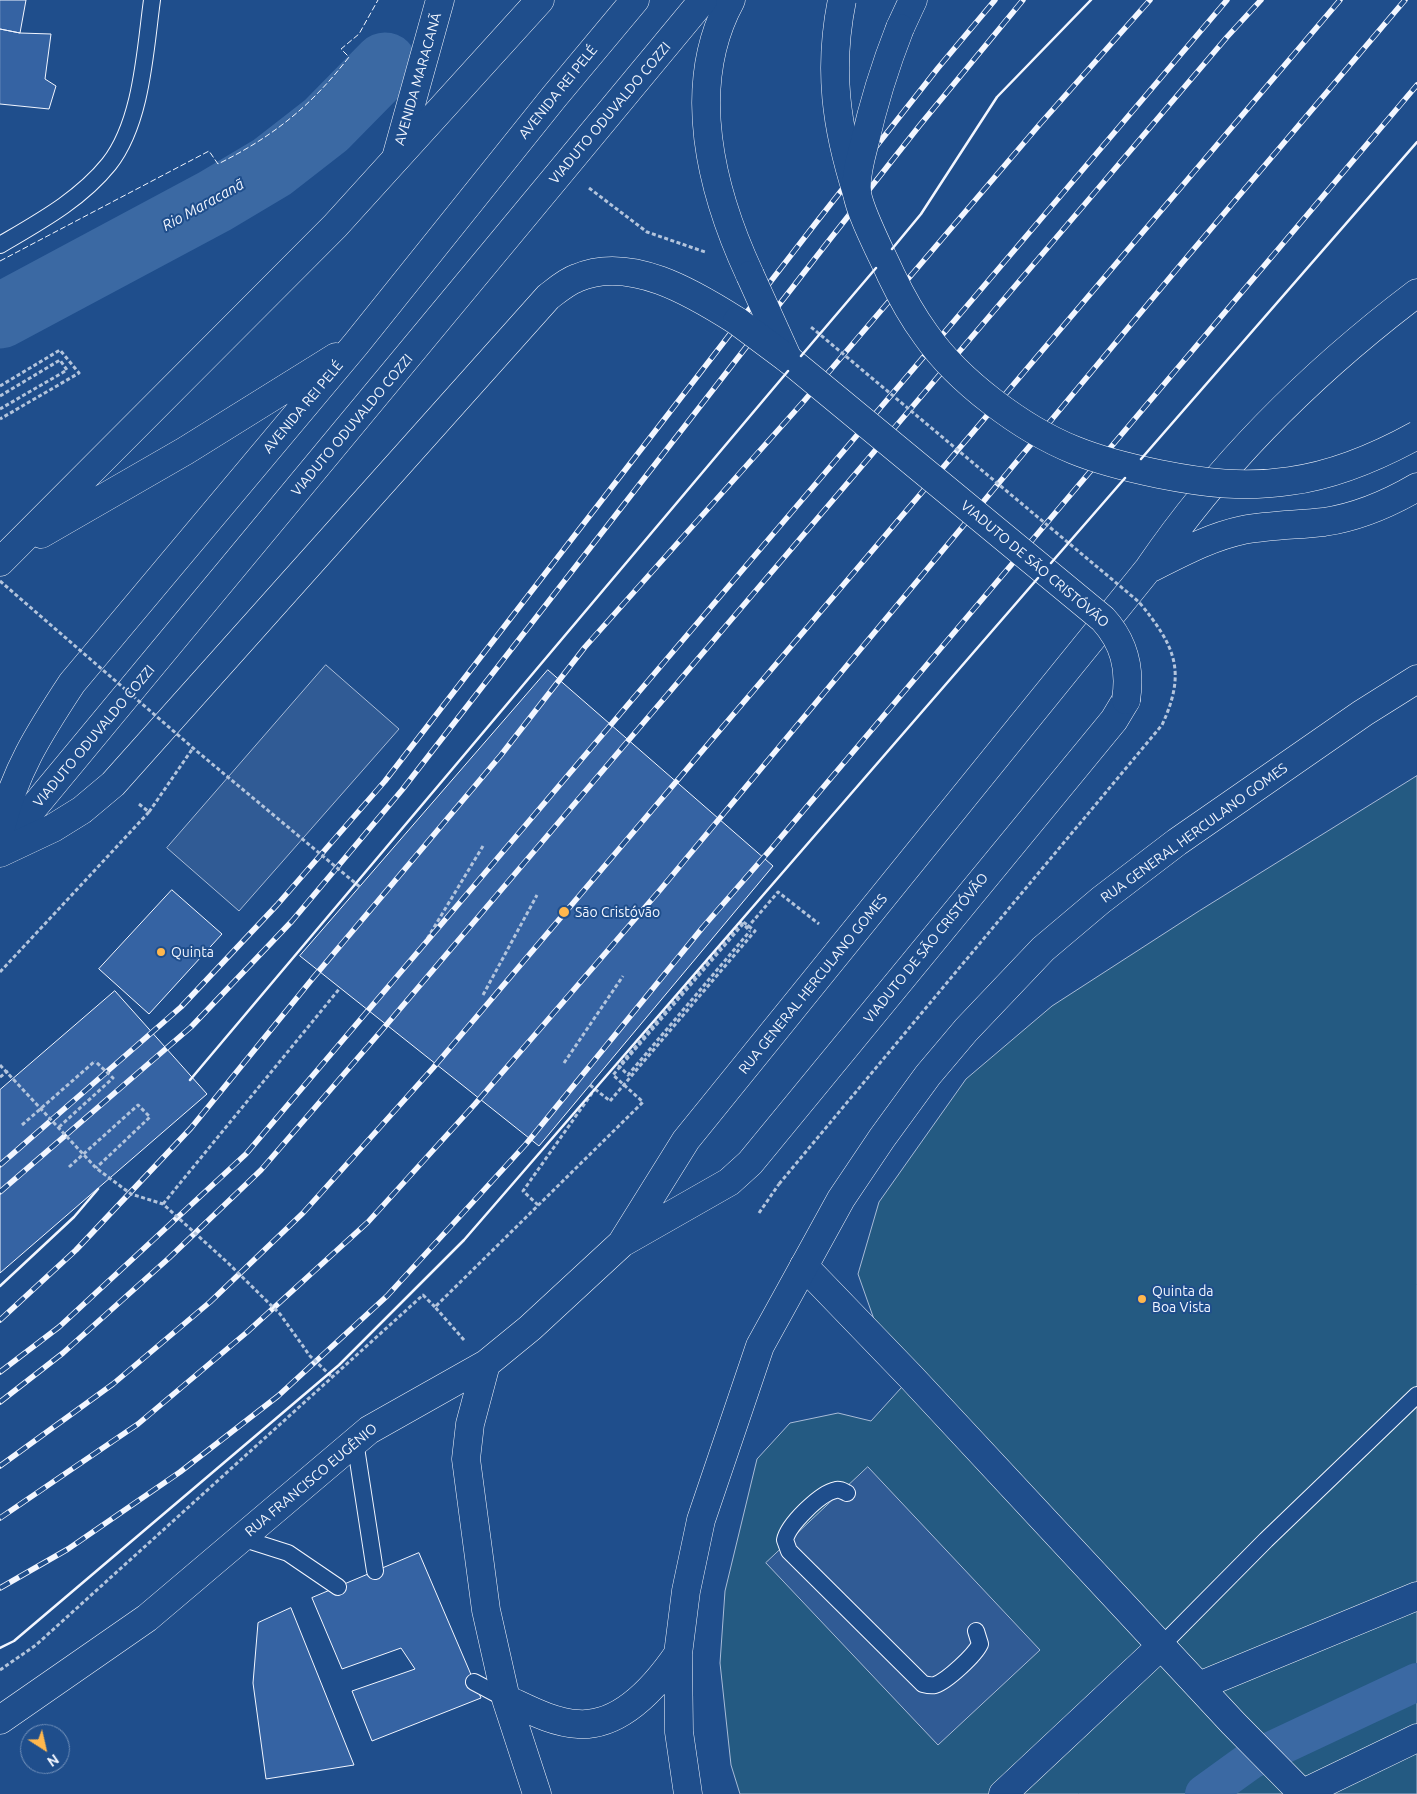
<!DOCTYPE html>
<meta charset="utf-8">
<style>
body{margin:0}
#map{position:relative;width:1417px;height:1794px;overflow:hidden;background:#1f4e8c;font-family:Ubuntu,sans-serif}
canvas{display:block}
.north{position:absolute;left:20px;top:1724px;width:50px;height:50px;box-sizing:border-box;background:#1f4e8c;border:1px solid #7391ba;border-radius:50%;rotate:145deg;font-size:14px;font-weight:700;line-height:20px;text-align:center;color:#f2f6ff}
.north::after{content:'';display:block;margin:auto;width:18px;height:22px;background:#ffb74d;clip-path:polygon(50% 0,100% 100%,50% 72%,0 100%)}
</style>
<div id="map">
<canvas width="1417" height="1794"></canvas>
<div class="north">N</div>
</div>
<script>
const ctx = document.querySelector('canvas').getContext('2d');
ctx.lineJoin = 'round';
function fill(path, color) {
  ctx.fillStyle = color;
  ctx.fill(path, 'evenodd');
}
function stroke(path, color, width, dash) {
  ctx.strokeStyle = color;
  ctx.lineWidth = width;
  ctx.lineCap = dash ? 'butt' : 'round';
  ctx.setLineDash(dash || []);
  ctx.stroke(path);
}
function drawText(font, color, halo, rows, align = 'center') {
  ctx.font = font + ' Ubuntu,sans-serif';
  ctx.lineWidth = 4;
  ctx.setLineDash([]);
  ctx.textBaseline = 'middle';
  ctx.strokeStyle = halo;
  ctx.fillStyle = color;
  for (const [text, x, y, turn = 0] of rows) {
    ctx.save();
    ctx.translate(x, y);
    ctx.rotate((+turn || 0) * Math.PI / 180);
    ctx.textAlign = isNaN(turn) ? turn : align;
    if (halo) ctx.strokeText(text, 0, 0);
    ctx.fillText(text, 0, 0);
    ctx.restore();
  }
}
const green = new Path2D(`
 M1417 776V1794H740L731 1765 720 1663 725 1591 757 1459 790 1423 838 1413 871 1421 911 1377 876 1325 858 1274 879 1202 966 1079 1052 1006 1199 911Z`);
const parking = new Path2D(`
 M326 665 399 729 239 911 167 848Z
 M868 1467 1040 1650 938 1745 766 1563Z`);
const canal = new Path2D(`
 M1204 1794 1251 1760 1417 1682`);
const river = new Path2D(`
 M0 316 215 201 272 167 326 125 385 65`);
const building = new Path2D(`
 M0 0H26L20 33 0 29Z
 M0 29 20 33 51 34 45 79 56 86 49 109 0 104Z
 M548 670 773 866 539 1146 300 956Z
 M172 890 222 934 149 1014 99 969Z
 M115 991 207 1094 0 1273V1090Z
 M419 1553 481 1698 372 1741 352 1691 415 1669 401 1648 342 1669 312 1598Z
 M291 1608 354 1765 266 1779 253 1683 258 1623Z`);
const path = new Path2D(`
 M589 188 647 232 705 252
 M0 386 60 350 79 373 0 419
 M0 396 60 360 67 370 0 409
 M149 812 193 748
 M747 928 778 892 819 924
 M424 944 483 846
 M0 972 149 812 139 804
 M483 995 537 895
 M564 1063 623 976
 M0 1077 8 1071
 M590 1085 610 1101
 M22 1125 95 1061
 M69 1167 138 1105 150 1117 96 1168
 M163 1204 340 988
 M538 1205 523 1191 595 1089
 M759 1213 779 1184
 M464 1340 435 1307 643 1102 613 1075 743 924 750 931
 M0 1670 36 1645 423 1295 435 1307`);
const lane = new Path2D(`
 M0 245C39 222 80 200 109 164 142 122 145 51 152 0
 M355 1441 375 1571
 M847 1493C843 1491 840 1489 836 1490 820 1493 788 1525 785 1540L789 1551 923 1684C927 1685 931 1686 935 1685 947 1681 975 1655 980 1644L976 1631
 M241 1538 288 1553 338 1587
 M1161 1646 1266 1540 1417 1395
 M474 1682 506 1699`);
const street = new Path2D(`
 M731 0C684 86 711 191 750 275
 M396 158 440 0
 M804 1266 911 1377 1233 1723 1303 1794
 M1199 1686 1417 1596
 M1303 1793 1417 1738
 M1003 1794 1161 1646`);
const secondary = new Path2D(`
 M0 848 703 0`);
const primary = new Path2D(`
 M900 28 913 0
 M41 534 185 451 336 357
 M0 562 335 226 540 0
 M1151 568C1181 553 1210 537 1243 530 1270 525 1297 525 1324 522 1357 517 1388 504 1417 487
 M0 831C14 772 39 733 72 683L356 344 554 97 635 0
 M0 853 53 828 82 810 113 784 548 297C557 290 566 282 577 278 630 255 693 293 737 321
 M623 1241 686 1140 1149 568C1222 461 1314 371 1417 293
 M486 1364 470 1424 466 1459 486 1610 506 1699 537 1794
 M506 1699C528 1709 553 1723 578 1724 621 1727 656 1686 678 1654
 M0 1720 147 1618 369 1430 486 1364 530 1328 622 1243 729 1182 750 1163 1114 720 1126 700
 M688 1794 679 1732 678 1654 686 1591 701 1520 760 1346 841 1199 882 1138 928 1075 966 1030 1043 949 1101 900 1177 842 1363 713 1417 679`);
const rail = new Path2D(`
 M0 1165 181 1007 277 905 385 781 815 224 938 68 995 0
 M0 1192 191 1027 292 921 402 790 827 243 920 125 1023 0
 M0 1320 76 1250 191 1128 313 978 501 755 585 647 804 401 1040 124 1150 0
 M0 1372 59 1327 246 1154 1227 0
 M0 1402 63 1353 169 1258 261 1170 382 1030 1227 37 1261 0
 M0 1466 113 1384 210 1302 303 1213 433 1068 1340 0
 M0 1518 138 1424 246 1333 368 1222 475 1104 660 890 1182 263 1405 0
 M0 1588 68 1549 180 1472 278 1396 387 1296 526 1144 703 927 771 849 1417 85`);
const pathBridge = new Path2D(`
 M0 581 193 748 360 887
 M0 1065 96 1168 131 1194 163 1204 228 1263 280 1314 310 1356 331 1376
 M610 1101 755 931 742 921 619 1066 628 1075 750 931
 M59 1127 113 1078 95 1061
 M779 1184 1162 725C1187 671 1175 646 1139 602L811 327`);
const streetBridge = new Path2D(`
 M750 275 788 359`);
const secondaryBridge = new Path2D(`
 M842 0C828 69 836 127 857 193`);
const primaryBridge = new Path2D(`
 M900 28C885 66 873 105 864 145 860 160 855 178 857 193 860 213 882 255 891 275 901 296 912 316 926 335 958 381 1022 429 1074 450 1101 461 1130 468 1159 474 1204 483 1244 488 1290 481 1335 475 1377 457 1417 435
 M737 321 788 359 1103 619C1124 642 1131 668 1126 700`);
const fence = new Path2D(`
 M0 261 209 151 218 164C274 136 311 106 349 57L341 49 359 34 378 0`);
const wall = new Path2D(`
 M892 249 921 214 997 97 1091 0
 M801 356 876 268
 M1141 459 1417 142
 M1051 563 1125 478
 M190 1080 788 371
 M0 1286 74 1217 98 1189
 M0 1648 14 1641 339 1365 464 1240 1038 578`);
const markers = [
 [564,912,6,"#ffb74d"],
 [161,952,5,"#ffb74d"],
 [1142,1299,5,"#ffb74d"]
];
const streetNames = [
 ["AVENIDA MARACANÃ",418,79,-74],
 ["AVENIDA REI PELÉ",558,92,-51],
 ["VIADUTO ODUVALDO COZZI",610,113,-50],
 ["AVENIDA REI PELÉ",303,407,-50],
 ["VIADUTO ODUVALDO COZZI",352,425,-50],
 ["VIADUTO DE SÃO CRISTÓVÃO",1035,564,40],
 ["VIADUTO ODUVALDO COZZI",94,736,-50],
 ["RUA GENERAL HERCULANO GOMES",1194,833,-36],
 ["VIADUTO DE SÃO CRISTÓVÃO",926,948,-51],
 ["RUA GENERAL HERCULANO GOMES",813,984,-51],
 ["RUA FRANCISCO EUGÊNIO",311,1480,-40]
];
const poiNames = [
 ["São Cristóvão",575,912],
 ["Quinta",171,952],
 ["Quinta da",1152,1291],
 ["Boa Vista",1152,1307]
];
const waterNames = [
 ["Rio Maracanã",203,205,-29]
];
fill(green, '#245a82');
stroke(green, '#a8bbd7', 1);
fill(parking, '#305b95');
stroke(parking, '#a8bbd7', 1);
stroke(canal, '#3b69a3', 38);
stroke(river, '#3b69a3', 65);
fill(building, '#3563a3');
stroke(building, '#f2f6ff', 1);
stroke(lane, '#f2f6ff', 18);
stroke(street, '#f2f6ff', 29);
stroke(secondary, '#f2f6ff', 29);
stroke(primary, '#f2f6ff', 29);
stroke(path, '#b3c4dc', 3, [4, 2.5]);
stroke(lane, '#1f4e8c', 16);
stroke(street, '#1f4e8c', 28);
stroke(secondary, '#1f4e8c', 28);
stroke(primary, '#1f4e8c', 28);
stroke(rail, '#f2f6ff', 5.5);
stroke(rail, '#1f4e8c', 4, [11]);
stroke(streetBridge, '#f2f6ff', 29, []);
stroke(secondaryBridge, '#f2f6ff', 29, []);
stroke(primaryBridge, '#f2f6ff', 29, []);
stroke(pathBridge, '#b3c4dc', 3, [4, 2.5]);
stroke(streetBridge, '#1f4e8c', 28);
stroke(secondaryBridge, '#1f4e8c', 28);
stroke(primaryBridge, '#1f4e8c', 28);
stroke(fence, '#f2f6ff', 1, [6, 2.5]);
stroke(wall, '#f2f6ff', 2.5);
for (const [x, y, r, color] of markers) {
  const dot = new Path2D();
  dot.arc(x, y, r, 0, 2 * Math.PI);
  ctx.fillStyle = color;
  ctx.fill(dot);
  stroke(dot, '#1f4e8c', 2);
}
drawText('14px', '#f2f6ff', '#1f4e8c', streetNames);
drawText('14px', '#f2f6ff', '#1f4e8c', poiNames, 'left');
drawText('italic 15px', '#f2f6ff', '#1f4e8c', waterNames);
</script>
